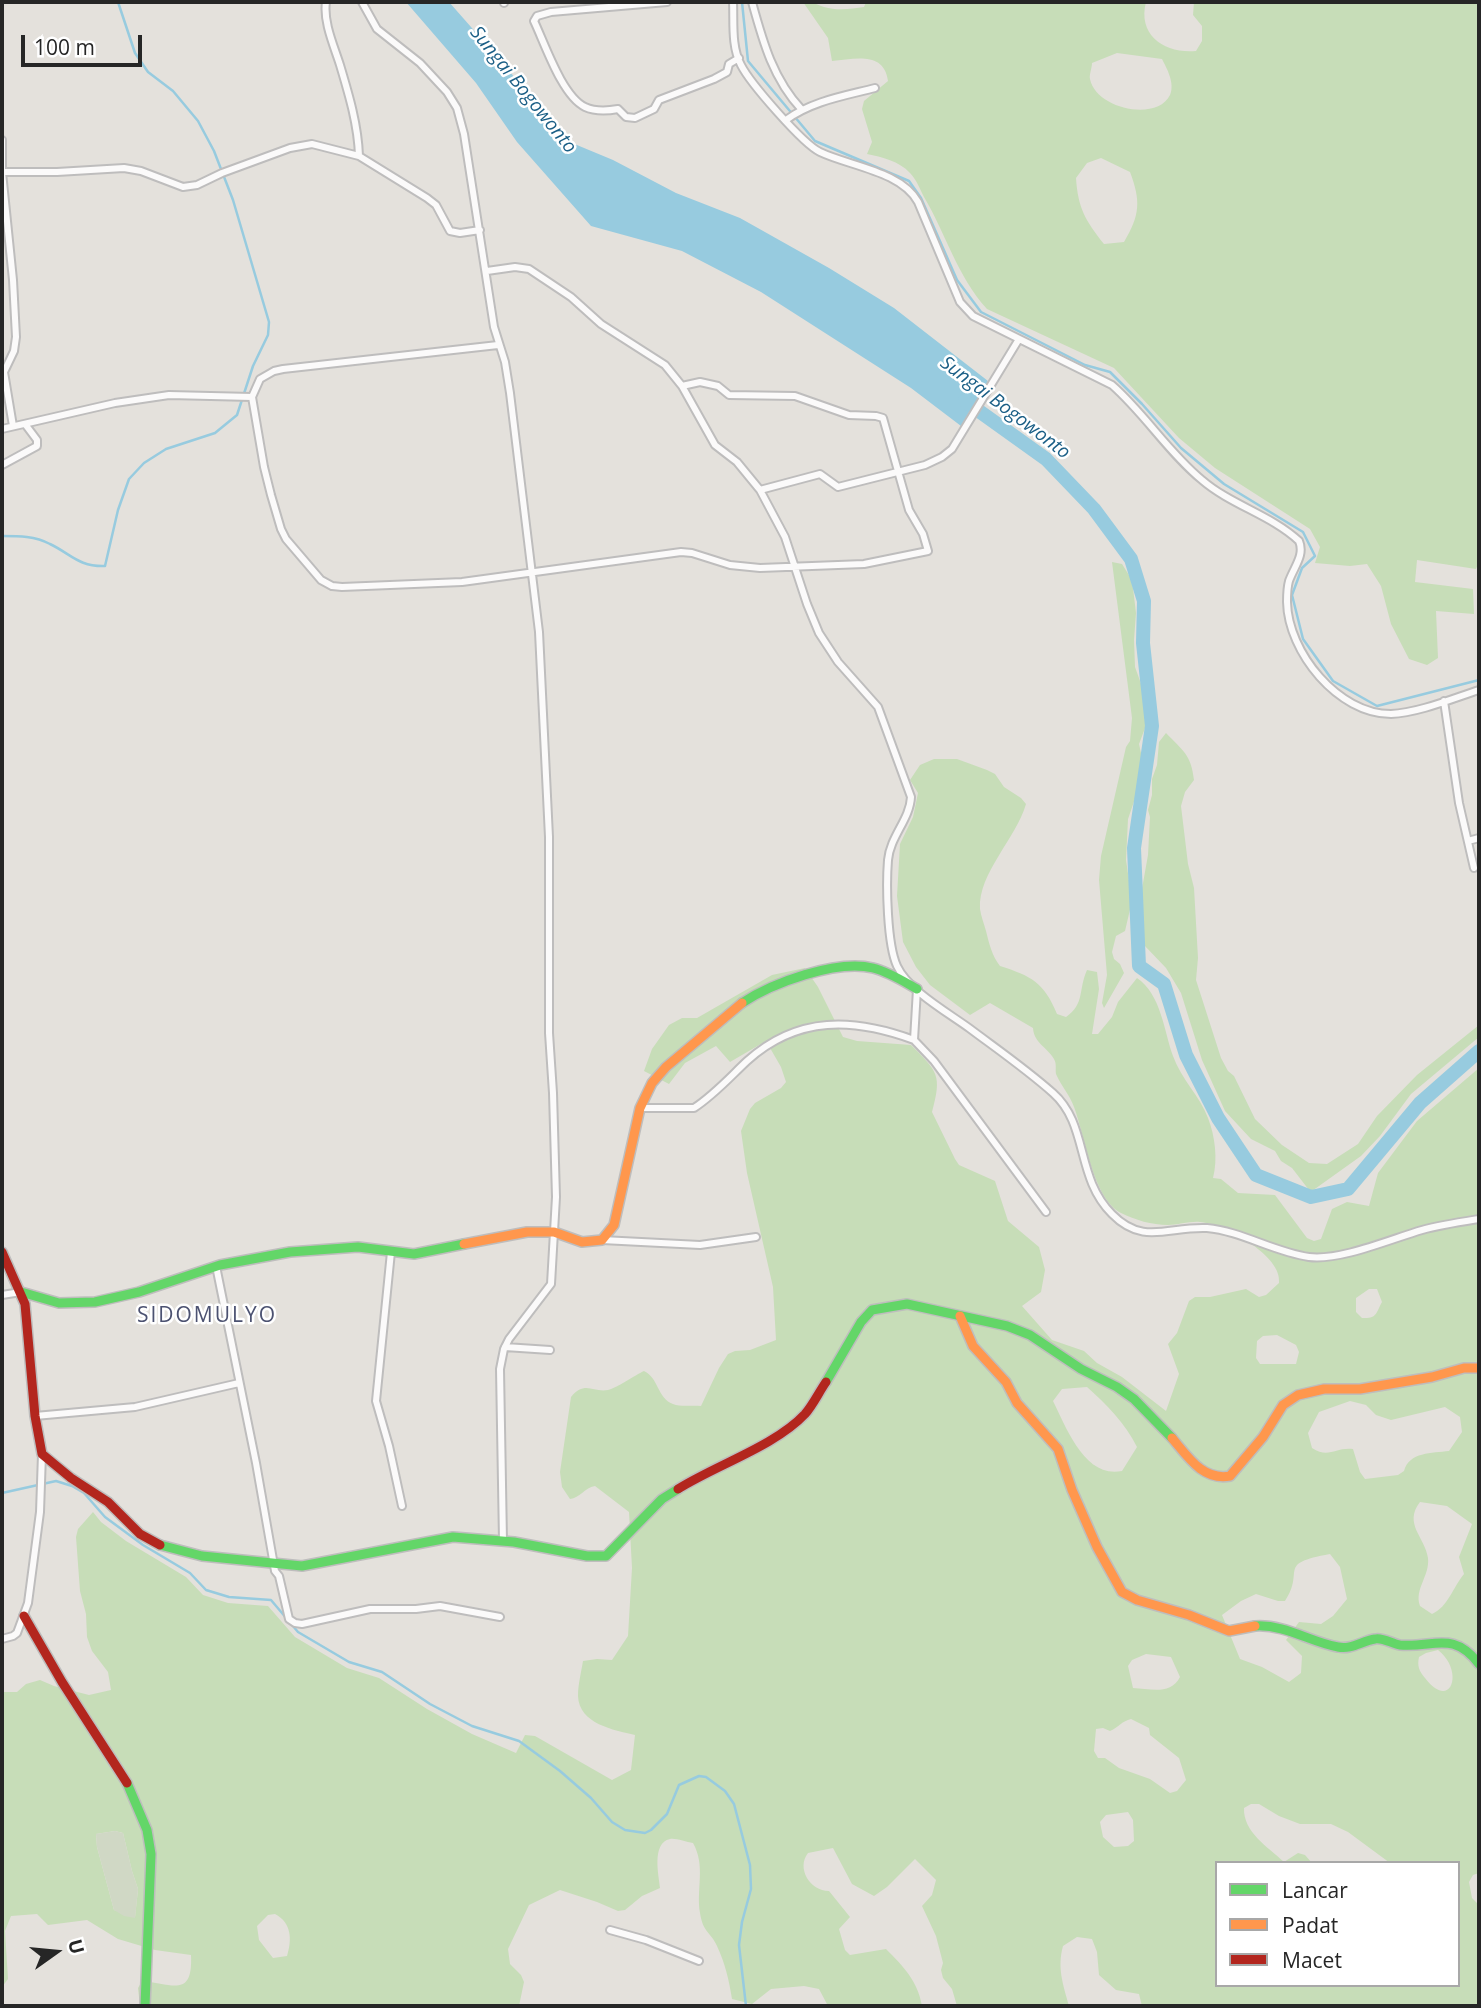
<!DOCTYPE html>
<style>
body{margin:0}
#map{position:relative;width:1481px;height:2008px;overflow:hidden;background:#e4e1dc;font-family:"Open Sans",sans-serif}
canvas{display:block}
.frame{position:absolute;inset:0;border:4px solid #262626;pointer-events:none}
.legend{position:absolute;left:1215px;top:1861px;width:245px;height:126px;box-sizing:border-box;background:#fff;border:2px solid #a8a8a8;margin:0;padding:9px 12px;list-style:none;font-size:21px;color:#262626}
.legend li{display:flex;align-items:center;gap:14px;height:35px}
.legend b{width:35px;border:2px solid #a8a8a8}
.north{position:absolute;left:21px;top:1917px;width:70px;height:70px;-webkit-text-stroke:5px #fff;paint-order:stroke;rotate:75deg;font-size:19px;font-weight:700;line-height:28px;text-align:center;color:#262626}
.north::after{content:'';display:block;margin:auto;width:24px;height:32px;background:#262626;clip-path:polygon(50% 0,100% 100%,50% 72%,0 100%)}
.scale{position:absolute;left:21px;top:35px;width:121px;height:32px;box-sizing:border-box;border:4px solid #262626;border-top:0;padding-left:9px;font-size:21px;line-height:24px;white-space:nowrap;color:#262626;-webkit-text-stroke:5px #fff;paint-order:stroke}
</style>
<div id="map">
<canvas width="1481" height="2008"></canvas>
<div class="frame"></div>
<ul class="legend">
<li><b style="height:9px;background:#63d668"></b>Lancar</li>
<li><b style="height:9px;background:#ff974d"></b>Padat</li>
<li><b style="height:9px;background:#b3261e"></b>Macet</li>
</ul>
<div class="north">U</div>
<div class="scale">100 m</div>
</div>
<script>
const ctx = document.querySelector('canvas').getContext('2d');
ctx.lineJoin = 'round';
function fill(path, color) {
  ctx.fillStyle = color;
  ctx.fill(path, 'evenodd');
}
function stroke(path, color, width, dash) {
  ctx.strokeStyle = color;
  ctx.lineWidth = width;
  ctx.lineCap = dash ? 'butt' : 'round';
  ctx.setLineDash(dash || []);
  ctx.stroke(path);
}
function drawText(font, color, halo, rows, align = 'center') {
  ctx.font = font + ' "Open Sans",sans-serif';
  ctx.lineWidth = 5;
  ctx.setLineDash([]);
  ctx.textBaseline = 'middle';
  ctx.strokeStyle = halo;
  ctx.fillStyle = color;
  for (const [text, x, y, turn = 0] of rows) {
    ctx.save();
    ctx.translate(x, y);
    ctx.rotate((+turn || 0) * Math.PI / 180);
    ctx.textAlign = isNaN(turn) ? turn : align;
    if (halo) ctx.strokeText(text, 0, 0);
    ctx.fillText(text, 0, 0);
    ctx.restore();
  }
}
const green = new Path2D(`
 M803 2C812 2 816 4 824 7 837 11 852 9 864 7L866 2H1146C1137 36 1166 54 1196 51L1202 41V26L1193 15 1194 2H1479V562L1476 569 1417 560 1415 582 1473 589 1474 614 1436 611 1438 658 1427 665 1409 659 1391 624 1381 586 1367 564 1350 566 1315 563 1320 547 1310 529 1215 468 1179 438 1114 368 987 309C957 276 946 234 924 197 920 189 916 179 910 173 899 161 882 157 867 154L872 142 862 109 864 101 888 81C884 51 855 59 832 61L828 38ZM1117 53 1162 59C1167 69 1175 83 1170 95 1157 122 1096 109 1090 79 1089 75 1092 68 1092 63ZM1101 158 1130 172C1141 201 1140 215 1124 242L1104 244C1085 220 1078 208 1076 178L1087 163Z
 M1112 562 1122 564 1132 580 1136 613 1134 640 1135 667 1144 692 1147 723 1139 744 1143 762 1138 790 1128 819 1126 860 1132 901 1125 931 1116 936 1112 952 1114 959 1120 964 1124 973 1104 1008 1102 1003 1107 975 1099 880 1101 856 1126 747 1130 741 1132 718Z
 M1166 733C1183 751 1191 754 1194 780L1185 792 1181 806 1188 864 1194 888 1198 958 1196 980 1221 1058 1228 1071 1234 1076 1255 1119 1282 1145 1309 1163 1327 1164 1358 1144 1377 1116 1417 1075 1479 1025V1037L1411 1094 1380 1136 1361 1156 1312 1191 1309 1190 1292 1168 1281 1161 1275 1151 1251 1139 1225 1111 1202 1060 1181 993 1166 968 1144 945 1140 900 1148 855 1150 817 1148 810 1152 795V779L1157 765 1159 742Z
 M934 759H957L987 770 995 774 1004 787 1021 798 1026 804C1016 839 978 873 980 909 981 916 984 924 986 931 989 943 992 956 1000 966 1031 976 1044 982 1057 1014L1066 1017C1085 1004 1078 990 1087 970L1097 972 1099 989 1092 1034H1098L1112 1017 1118 1002 1137 978C1161 994 1164 1031 1173 1056 1181 1079 1200 1096 1208 1118 1215 1136 1218 1159 1213 1178L1221 1179 1238 1193 1275 1195 1307 1238 1314 1241 1321 1239 1332 1209 1347 1202 1369 1206 1378 1173 1417 1121 1479 1068V1873L1473 1875 1469 1882 1472 1898 1479 1905V2006H1142L1139 1994 1116 1990 1099 1975 1097 1952 1092 1939 1077 1937 1063 1946C1057 1968 1063 1984 1069 2006H957L952 1989 943 1978 941 1970 943 1963 936 1936 922 1906 932 1895 936 1880 915 1859 887 1887 874 1896 852 1884 833 1848 808 1853C796 1868 810 1891 829 1891L850 1917 839 1929 845 1950 850 1955 886 1949C903 1966 918 1981 922 2006H828L819 1989 804 1986 771 1989 752 2004 732 1999C729 1980 725 1963 717 1946 711 1932 703 1933 700 1913 696 1889 706 1866 693 1843 686 1842 676 1838 670 1839 651 1843 659 1876 660 1888L642 1896 625 1910 618 1911 597 1902 560 1890 529 1905 508 1949 510 1964 521 1975 524 1982 519 2006H140L138 1988 142 1981C173 1984 193 1998 191 1955L155 1950 118 1939 87 1920 48 1925 37 1914 11 1916 5 1931 8 1979 2 1987V1692H17L26 1684 40 1680 54 1686 89 1695 111 1690 108 1672 92 1651 87 1637 86 1614 80 1591 76 1537 78 1529 93 1512 101 1522 126 1541 186 1577 203 1595 228 1603 268 1606 295 1637 347 1668 379 1678 427 1709 472 1734 516 1753 525 1735 535 1736 612 1780 631 1770 635 1735C614 1730 579 1724 578 1696 578 1685 581 1673 583 1661L597 1659 612 1660 628 1636 632 1568 629 1512 595 1486C584 1488 580 1498 570 1499L562 1487 560 1472 571 1397C585 1380 593 1393 608 1390 617 1388 635 1375 644 1371 659 1378 657 1398 673 1404 680 1407 692 1405 701 1406L719 1368 728 1354 735 1351 750 1350 776 1340 773 1287 747 1173 741 1131 750 1109 755 1103 781 1088 786 1082 781 1067 766 1041 730 1062 716 1046 685 1063 669 1084 644 1071 652 1049 669 1025 682 1018H697L772 975 805 968 818 987 843 1037 857 1041 911 1045C938 1072 942 1075 932 1112L955 1159 959 1165 995 1181 1008 1221 1039 1247 1045 1270 1041 1292 1022 1306 1052 1340 1084 1351 1097 1363 1122 1377 1166 1411 1179 1374 1168 1344 1177 1333 1189 1301 1195 1297H1210L1246 1289 1259 1297 1266 1295 1279 1283C1283 1256 1224 1224 1200 1222 1190 1221 1178 1225 1168 1225 1152 1225 1135 1220 1121 1213 1093 1199 1085 1136 1074 1107 1070 1095 1061 1086 1056 1074 1055 1069 1057 1064 1054 1059 1047 1047 1034 1043 1033 1028L990 1003 970 1015 930 985 916 967 903 942 897 896 900 844 913 817 918 793 910 780 920 765ZM1369 1289H1377L1382 1302C1376 1313 1377 1319 1362 1318L1356 1312V1298ZM1277 1335 1296 1345 1299 1352 1296 1364H1260L1256 1358 1257 1341 1263 1336ZM1087 1387C1107 1405 1125 1423 1137 1447L1122 1471C1085 1479 1066 1427 1053 1401L1062 1389ZM1350 1401 1366 1405 1376 1415 1391 1420 1445 1407 1460 1417 1462 1432 1449 1451C1432 1453 1409 1452 1404 1471L1398 1475 1365 1479 1360 1472 1353 1449C1335 1447 1329 1459 1312 1448L1308 1433 1319 1412ZM1420 1502 1447 1506 1472 1524 1459 1557 1464 1574C1453 1587 1448 1607 1432 1614L1420 1606C1414 1589 1430 1576 1428 1558 1425 1537 1403 1524 1420 1502ZM1330 1554 1340 1567 1347 1599 1333 1616 1321 1624 1299 1622 1286 1640 1302 1656 1301 1673 1289 1682 1262 1667 1240 1659 1222 1615 1241 1601 1256 1594 1278 1601H1285C1306 1570 1275 1564 1330 1554ZM1438 1650C1465 1671 1451 1712 1425 1678 1419 1671 1417 1666 1419 1657L1426 1653ZM1146 1654 1171 1657 1180 1677C1171 1695 1151 1689 1133 1688L1128 1666 1132 1660ZM1131 1719 1149 1728 1150 1735 1179 1758 1186 1780 1177 1791 1170 1793 1150 1779 1119 1768 1105 1758H1098L1094 1751 1096 1729 1103 1728 1110 1731C1119 1727 1122 1721 1131 1719ZM1251 1804H1259L1279 1816 1300 1824H1331L1348 1832 1390 1863H1458V1985H1217V1863H1312L1305 1855 1298 1853 1284 1862C1268 1847 1243 1832 1244 1808ZM1128 1812 1133 1820 1134 1841 1128 1846 1114 1847 1103 1837 1100 1822 1106 1815ZM115 1831 123 1833 132 1871 138 1889 135 1917 114 1910 97 1847 96 1834ZM275 1914C292 1923 292 1940 287 1956L273 1958 259 1940 257 1926 268 1915Z`);
const cemetery = new Path2D(`
 M115 1831 123 1833 132 1871 138 1889 135 1918 124 1916 114 1910 97 1847 96 1834Z`);
const water = new Path2D(`
 M406 2H449L508 69 560 138 613 160 676 193 740 218 829 268 894 308 988 381 961 426 911 388 761 292 682 251 591 226 517 142 476 83Z`);
const stream = new Path2D(`
 M742 2 748 61 815 141 909 181 921 198 957 280 981 312 1085 365 1110 372 1142 404 1181 448 1224 484 1303 532 1315 556 1302 568 1292 595 1303 639 1333 681 1377 706 1479 680
 M2 536C19 536 35 536 50 544 71 554 79 567 105 566L118 510 129 479 144 463 166 449 215 433 237 415 253 366 268 335 269 322 233 200 214 151 198 121 173 91 148 72 135 53 118 2
 M2 1493 56 1481 72 1486 84 1493 105 1517 143 1545 190 1573 206 1590 229 1597 271 1600 298 1632 349 1662 382 1672 430 1704 472 1726 519 1741 560 1771 591 1798 612 1822 625 1830 645 1833 651 1830 667 1814 679 1785 699 1776 706 1777 725 1791 734 1804 750 1865 751 1889 742 1922 739 1945 746 2006`);
const river = new Path2D(`
 M965 401 1046 459 1094 509 1131 559 1144 601 1143 643 1152 726 1134 848 1139 966 1164 984 1186 1055 1218 1118 1256 1175 1311 1197 1348 1189 1420 1103 1479 1051`);
const street = new Path2D(`
 M326 2C323 22 334 46 340 65 349 95 358 125 359 156
 M362 2 377 29 420 63 447 92 457 108 464 134 494 327 505 362 510 393 539 632 549 837V1033L553 1093 556 1197 551 1284 509 1339 504 1349 500 1369 503 1541
 M504 2V3
 M667 2 551 12 537 16 534 21C545 44 562 96 585 107 596 112 607 111 618 109L626 117 635 118 654 109 659 100 714 79 727 72 729 64 739 58
 M733 2C734 22 731 46 741 65 750 83 803 144 820 152 849 166 901 171 918 202L960 302 973 316 1112 385C1145 414 1168 452 1202 480 1231 505 1271 515 1299 541 1305 555 1294 567 1289 581 1287 588 1287 594 1287 602 1288 652 1338 714 1391 714 1418 713 1454 698 1479 690
 M752 2C763 42 773 79 802 110
 M786 120C812 101 844 96 875 88
 M2 140V172L13 280 16 337 14 351 4 372 13 426
 M2 172H57L124 168 141 171 183 187 197 185 222 173 290 148 312 144 359 156 427 198 436 205 450 231 460 233 480 230
 M487 271 515 267 529 269 571 297 601 324 665 365 682 386 715 445 737 462 760 490
 M1019 339 952 449 942 457 925 465 838 487 820 474 760 490 785 537 807 604 819 633 838 662 878 707 911 797C910 819 890 837 888 860 886 885 887 944 897 966 908 990 947 1012 969 1028 997 1049 1026 1069 1053 1093 1089 1125 1075 1177 1112 1214 1143 1246 1169 1226 1207 1228 1241 1231 1274 1252 1309 1257 1340 1261 1391 1239 1422 1230 1440 1225 1460 1222 1479 1219
 M498 345 283 369 274 371 260 379 252 397 264 467 271 495 281 529 286 539 321 580 332 586 342 587 462 582 681 552 692 553 730 565 760 568 864 564 928 551 923 534 909 510 883 418 876 416 849 415 795 396 729 395 718 386 700 382 682 386
 M2 429 115 403 169 395 252 397
 M2 465 37 446V440L25 424
 M1444 701 1459 803 1474 868
 M1468 841 1479 838
 M917 989 914 1040 934 1061 1046 1212
 M640 1108H694C714 1095 730 1077 747 1061 798 1015 854 1018 914 1040
 M602 1240 700 1245 756 1237
 M391 1252 376 1401 389 1446 402 1506
 M216 1266 256 1463 275 1571 279 1576 289 1619 295 1623 302 1624 370 1609H416L440 1606 500 1617
 M2 1295 21 1292
 M505 1347 550 1350
 M35 1416 135 1407 239 1383
 M2 1639 13 1636 17 1633 28 1603 40 1512 42 1454
 M610 1930 646 1940 699 1961`);
const fast = new Path2D(`
 M742 1003C772 983 837 959 873 968 889 972 903 981 917 989
 M21 1292 59 1303 95 1302 139 1292 220 1265 290 1252 358 1247 414 1254 464 1244
 M826 1382 861 1322 872 1310 907 1304 1007 1326 1030 1335 1081 1369 1117 1387 1134 1399 1172 1438
 M160 1545 202 1556 302 1566 453 1537 514 1542 587 1556H606L662 1499 678 1489
 M1255 1626C1285 1624 1310 1642 1338 1647 1351 1650 1362 1641 1375 1639 1383 1637 1392 1644 1400 1645 1434 1648 1453 1630 1479 1664
 M127 1783 147 1830 151 1854 145 2006`);
const slow = new Path2D(`
 M464 1244 527 1232H554L582 1242 602 1240 614 1225 640 1108 652 1083 666 1067 742 1003
 M960 1316 973 1346 1006 1382 1017 1403 1058 1449 1072 1490 1097 1547 1122 1592 1137 1600 1189 1615 1229 1631 1255 1626
 M1172 1438C1188 1457 1203 1481 1230 1476L1263 1437 1283 1405 1298 1395 1324 1389H1360L1432 1377 1464 1368H1479`);
const jam = new Path2D(`
 M2 1252 25 1304 35 1416 42 1454 71 1478 108 1502 140 1534 160 1545
 M678 1489C716 1465 775 1446 805 1414 813 1405 819 1392 826 1382
 M24 1616 62 1682 127 1783`);
const waterNames = [
 ["Sungai Bogowonto",523,90,51],
 ["Sungai Bogowonto",1005,408,37]
];
const quarterNames = [
 ["SIDOMULYO",207,1316]
];
fill(green, '#c7ddb8');
fill(cemetery, '#d0d8c5');
fill(water, '#97cbdf');
stroke(stream, '#97cbdf', 2.5);
stroke(river, '#97cbdf', 14);
stroke(street, '#bebdbd', 10);
stroke(fast, '#bebdbd', 12);
stroke(slow, '#bebdbd', 12);
stroke(jam, '#bebdbd', 12);
stroke(street, '#fbfafa', 6);
stroke(fast, '#63d668', 9);
stroke(slow, '#ff974d', 9);
stroke(jam, '#b3261e', 9);
drawText('italic 19px', '#1b5f86', '#fff', waterNames);
ctx.letterSpacing = '2px';
drawText('21px', '#4c5271', '#fff', quarterNames);
ctx.letterSpacing = '0px';
</script>
